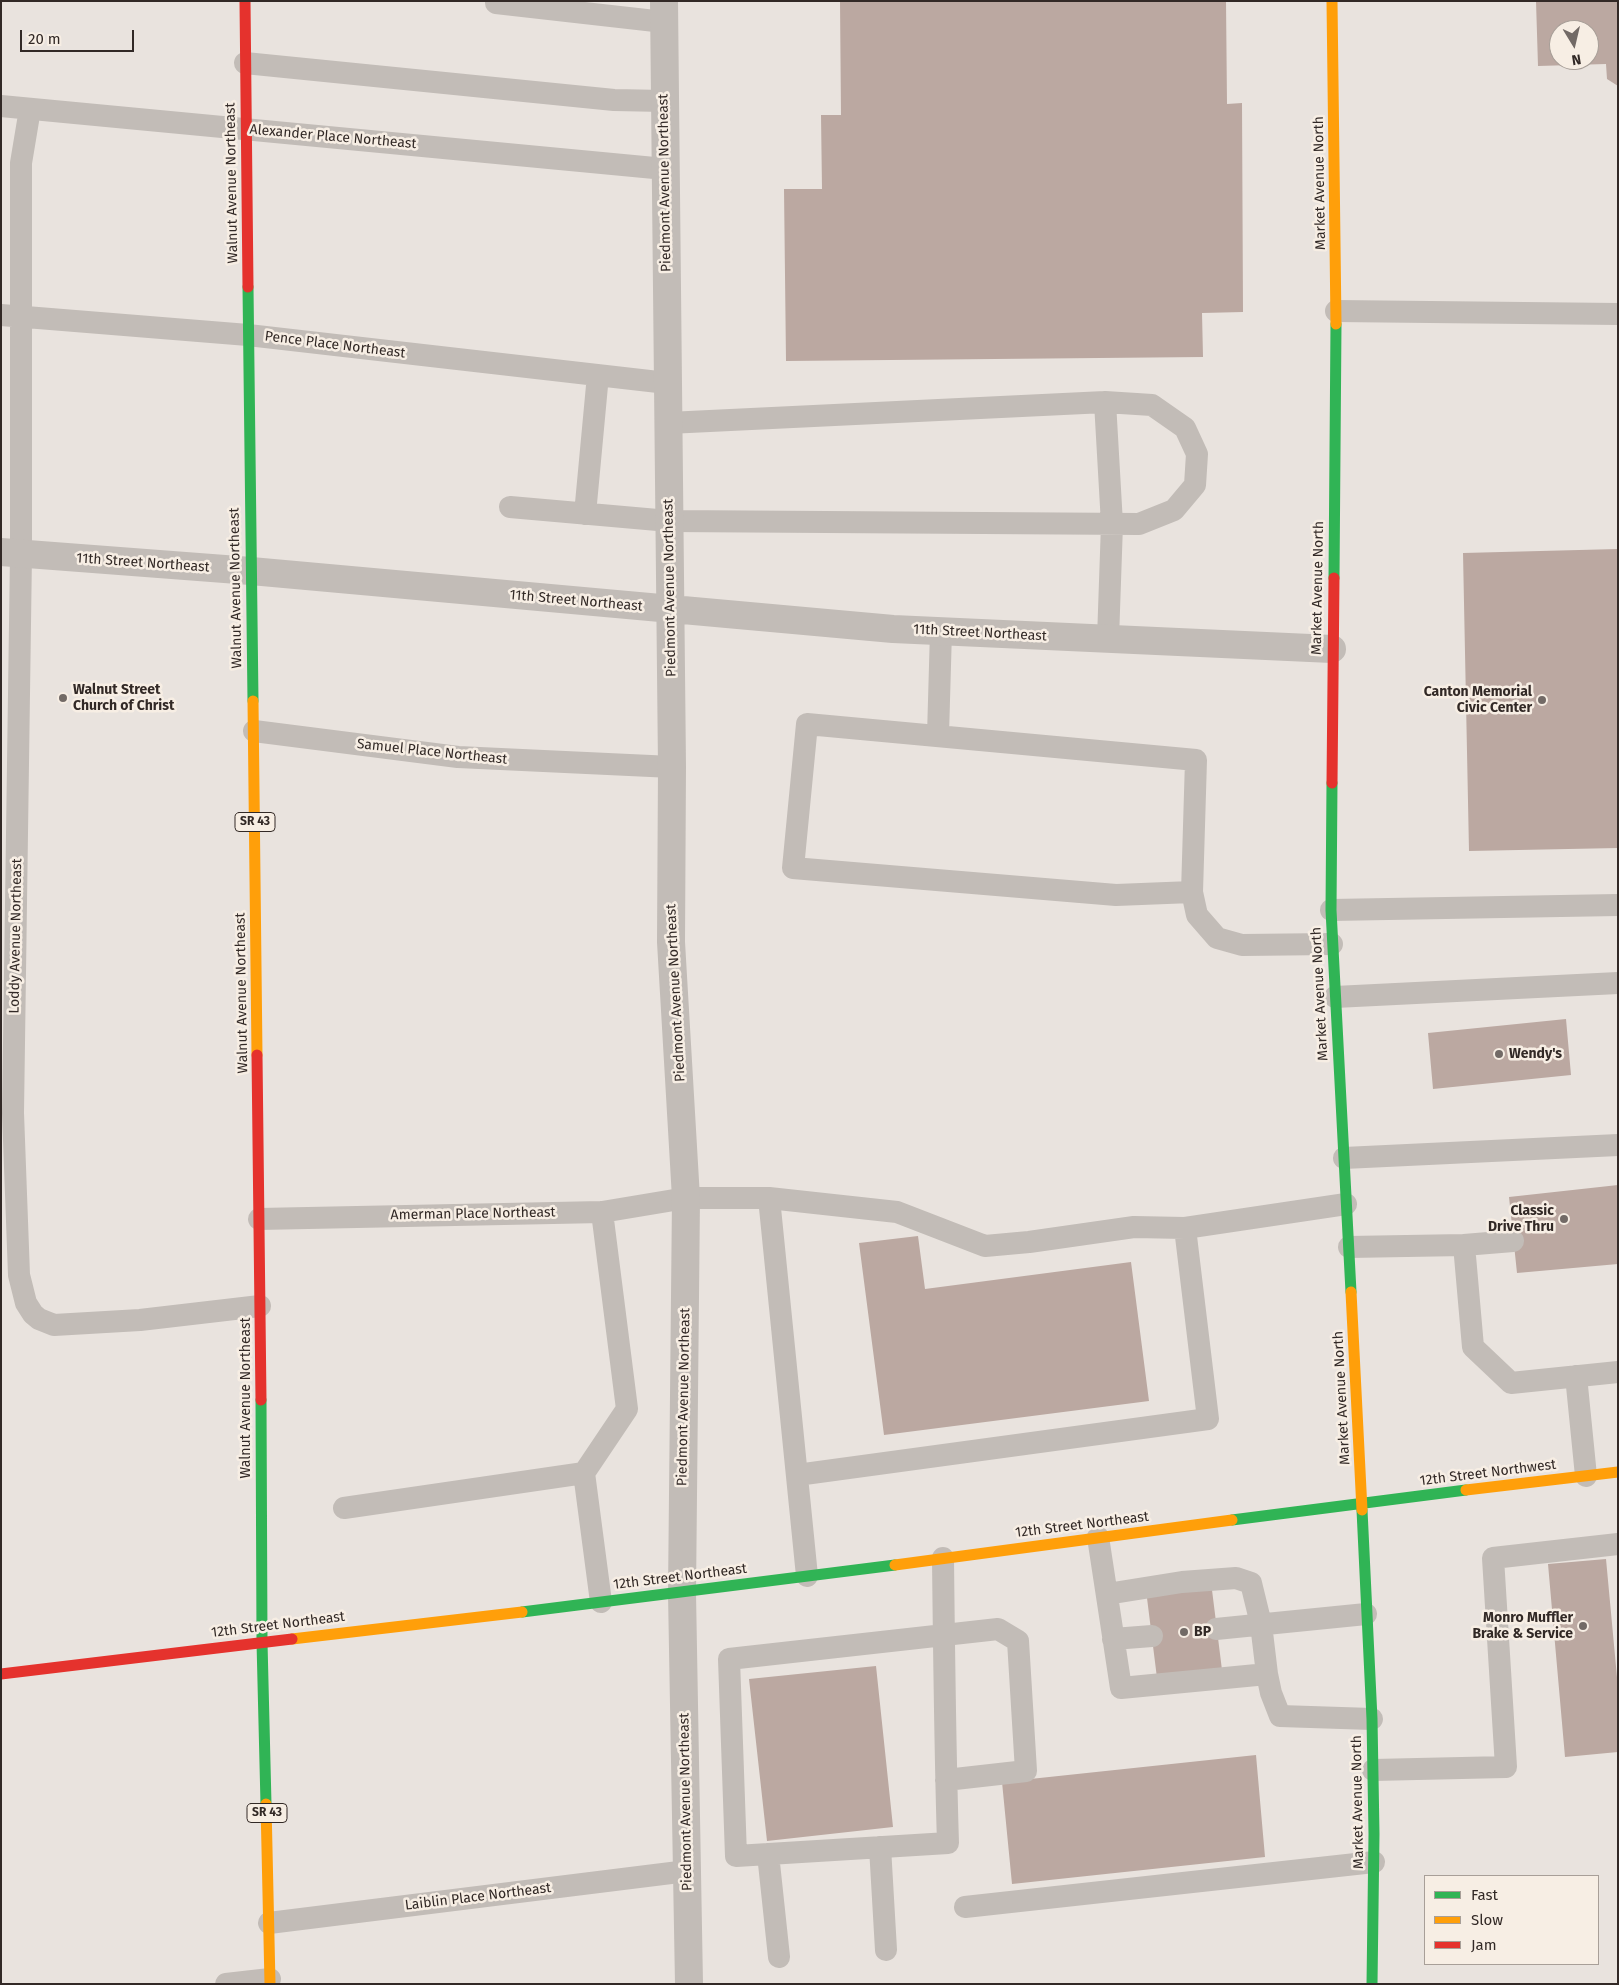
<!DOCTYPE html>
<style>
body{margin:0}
#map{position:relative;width:1619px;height:1985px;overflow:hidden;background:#e9e3de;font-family:"Fira Sans",sans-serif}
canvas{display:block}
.frame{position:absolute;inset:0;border:2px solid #322926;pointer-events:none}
.legend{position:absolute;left:1424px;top:1875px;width:175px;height:90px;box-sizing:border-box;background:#f7eee4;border:1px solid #a89f98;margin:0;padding:6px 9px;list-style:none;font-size:15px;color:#322926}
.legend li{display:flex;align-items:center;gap:10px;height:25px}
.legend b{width:25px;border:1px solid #a89f98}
.north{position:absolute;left:1549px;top:20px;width:50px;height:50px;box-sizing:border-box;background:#f7eee4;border:1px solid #a89f98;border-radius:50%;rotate:171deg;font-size:14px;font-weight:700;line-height:20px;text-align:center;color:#322926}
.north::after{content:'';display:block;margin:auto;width:18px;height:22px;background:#726a66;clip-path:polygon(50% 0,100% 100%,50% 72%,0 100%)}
.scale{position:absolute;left:20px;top:30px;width:114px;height:22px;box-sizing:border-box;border:2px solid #322926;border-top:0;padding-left:6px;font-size:15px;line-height:18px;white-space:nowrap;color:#322926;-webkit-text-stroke:4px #f7eee4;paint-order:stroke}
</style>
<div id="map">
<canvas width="1619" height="1985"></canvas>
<div class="frame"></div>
<ul class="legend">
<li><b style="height:6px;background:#30b455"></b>Fast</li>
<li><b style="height:6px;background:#ff9f0a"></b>Slow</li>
<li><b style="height:6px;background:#e5322d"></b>Jam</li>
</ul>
<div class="north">N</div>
<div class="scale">20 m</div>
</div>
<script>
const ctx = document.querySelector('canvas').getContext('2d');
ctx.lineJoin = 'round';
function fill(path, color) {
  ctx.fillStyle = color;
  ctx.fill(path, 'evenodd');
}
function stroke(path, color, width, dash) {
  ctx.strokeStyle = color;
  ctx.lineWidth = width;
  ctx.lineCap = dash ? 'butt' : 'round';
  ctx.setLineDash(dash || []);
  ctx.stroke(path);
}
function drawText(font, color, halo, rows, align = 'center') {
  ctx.font = font + ' "Fira Sans",sans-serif';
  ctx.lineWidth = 5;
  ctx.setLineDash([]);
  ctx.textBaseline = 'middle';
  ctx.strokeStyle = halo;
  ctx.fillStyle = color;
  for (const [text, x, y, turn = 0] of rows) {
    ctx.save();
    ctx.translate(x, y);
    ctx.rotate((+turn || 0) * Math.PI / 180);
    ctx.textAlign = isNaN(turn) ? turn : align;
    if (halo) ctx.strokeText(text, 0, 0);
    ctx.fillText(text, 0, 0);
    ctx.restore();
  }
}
const building = new Path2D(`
 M840 1H1226L1227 104 1242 103 1243 312 1202 313 1203 357 786 361 784 189H822L821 115H841Z
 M1536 1H1618V86L1607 79 1606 64 1538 66ZM1559 30H1589V60H1559Z
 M1618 549V848L1469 851 1463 553Z
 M1566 1019 1571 1075 1433 1089 1428 1033Z
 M1618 1185V1264L1517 1273 1509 1197Z
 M918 1236 925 1289 1131 1262 1149 1401 884 1435 859 1243Z
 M1606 1559 1618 1688V1752L1565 1757 1548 1564Z
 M1211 1582 1222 1670 1157 1678 1146 1590Z
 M876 1666 893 1827 767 1841 749 1679Z
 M1256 1755 1265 1857 1012 1884 1002 1782Z`);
const lane = new Path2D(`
 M496 3 664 22
 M245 63 614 100 664 101
 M1 106 665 169
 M30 109 21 163V554L13 1113 19 1275 26 1303 33 1314 39 1319 54 1325 140 1320 260 1306
 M1336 311 1618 314
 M1 315 248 335 667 383
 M1105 402 1112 524 1108 639
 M510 507 669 521 1139 524 1174 510 1195 485 1197 454 1185 428 1152 405 1105 402 668 423
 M585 514 598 375
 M807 724 1196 760 1192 892 1116 895 793 868Z
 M254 731 458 757 672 767
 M938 735 941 631
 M1192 892 1197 915 1217 938 1242 945 1332 944
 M1331 910 1618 905
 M1335 997 1618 983
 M1344 1158 1618 1145
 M769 1198 897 1212 985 1246 1029 1242 1134 1227 1185 1228
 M259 1219 602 1212 686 1198H769L807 1576
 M1464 1245 1513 1241
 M1349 1247 1464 1245 1473 1347 1511 1383 1618 1372
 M1576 1376 1586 1476
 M797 1475 1208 1419 1185 1228 1346 1204
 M344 1508 584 1473
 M1098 1537 1121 1688 1267 1674 1271 1693 1280 1716 1372 1719
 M943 1558C944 1653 945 1748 948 1843L736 1856 729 1659 998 1629 1018 1641 1026 1771 946 1780
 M1107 1594 1182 1582 1236 1578 1251 1583 1261 1624 1267 1674
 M601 1602 584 1473 627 1409 602 1212
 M1216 1629 1366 1614
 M1113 1639 1152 1636
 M1373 1770 1506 1767 1493 1558 1618 1544
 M880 1847 886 1950
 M768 1854 779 1957
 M965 1907 1374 1862
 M269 1923 687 1871
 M226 1984 270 1979`);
const street = new Path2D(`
 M664 1 672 767 671 942 686 1198 682 1593 689 1984
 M1 552 251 571 893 629 1332 649`);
const fast = new Path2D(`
 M248 287 253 701
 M1334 578 1336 324
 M1332 783 1331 910 1351 1292
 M261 1400 262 1642 266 1804
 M1362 1510 1372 1719 1374 1834 1372 1984
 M1232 1520 1466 1490
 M522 1612 895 1565`);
const slow = new Path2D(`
 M1332 1 1336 324
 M253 701 257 1055
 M1351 1292 1362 1510
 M1466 1490 1618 1472
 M895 1565 1232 1520
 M292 1639 522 1612
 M266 1804 270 1984`);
const jam = new Path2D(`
 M245 1 248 287
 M1332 783 1334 578
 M257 1055 261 1400
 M1 1674 292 1639`);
const markers = [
 [63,698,5,"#726a66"],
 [1542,700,5,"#726a66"],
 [1499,1054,5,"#726a66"],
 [1564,1219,5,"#726a66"],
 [1583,1626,5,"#726a66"],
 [1184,1632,5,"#726a66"]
];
const shields = [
 [255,822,40],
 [267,1813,40]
];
const shieldNames = [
 ["SR 43",255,822],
 ["SR 43",267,1813]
];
const streetNames = [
 ["Alexander Place Northeast",333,137,5],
 ["Walnut Avenue Northeast",232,183,-91],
 ["Piedmont Avenue Northeast",665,183,-91],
 ["Market Avenue North",1320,183,-91],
 ["Pence Place Northeast",335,345,7],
 ["11th Street Northeast",143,563,4],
 ["Walnut Avenue Northeast",236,588,-91],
 ["Piedmont Avenue Northeast",670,588,-91],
 ["Market Avenue North",1318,588,-89],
 ["11th Street Northeast",576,601,5],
 ["11th Street Northeast",980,633,3],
 ["Samuel Place Northeast",432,752,6],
 ["Loddy Avenue Northeast",16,936,-89],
 ["Walnut Avenue Northeast",242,993,-91],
 ["Piedmont Avenue Northeast",676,993,-93],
 ["Market Avenue North",1320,994,-93],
 ["Amerman Place Northeast",473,1214,-1],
 ["Piedmont Avenue Northeast",684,1397,-89],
 ["Walnut Avenue Northeast",246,1398,-90],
 ["Market Avenue North",1342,1398,-93],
 ["12th Street Northwest",1488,1473,-7],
 ["12th Street Northeast",1082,1525,-7],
 ["12th Street Northeast",680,1577,-7],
 ["12th Street Northeast",278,1625,-7],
 ["Piedmont Avenue Northeast",686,1802,-91],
 ["Market Avenue North",1358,1802,-91],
 ["Laiblin Place Northeast",478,1897,-7]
];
const poiNames = [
 ["Walnut Street",73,690],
 ["Church of Christ",73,706],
 ["Canton Memorial",1532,692,"right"],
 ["Civic Center",1532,708,"right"],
 ["Wendy's",1509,1054],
 ["Classic",1554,1211,"right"],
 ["Drive Thru",1554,1227,"right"],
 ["Monro Muffler",1573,1618,"right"],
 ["Brake & Service",1573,1634,"right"],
 ["BP",1194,1632]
];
fill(building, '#bba8a1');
stroke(lane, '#c2bcb7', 22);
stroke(street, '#c2bcb7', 28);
stroke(fast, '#30b455', 11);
stroke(slow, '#ff9f0a', 11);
stroke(jam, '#e5322d', 11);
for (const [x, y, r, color] of markers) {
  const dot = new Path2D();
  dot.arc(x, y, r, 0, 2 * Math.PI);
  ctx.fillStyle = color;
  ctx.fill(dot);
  stroke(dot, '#f7eee4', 2);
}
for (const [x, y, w] of shields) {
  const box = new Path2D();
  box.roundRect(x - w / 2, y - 9.5, w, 19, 4);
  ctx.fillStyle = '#f7eee4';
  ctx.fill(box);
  stroke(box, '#322926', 1);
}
drawText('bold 12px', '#322926', null, shieldNames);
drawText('14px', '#322926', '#f7eee4', streetNames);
drawText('bold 14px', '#322926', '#f7eee4', poiNames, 'left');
</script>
